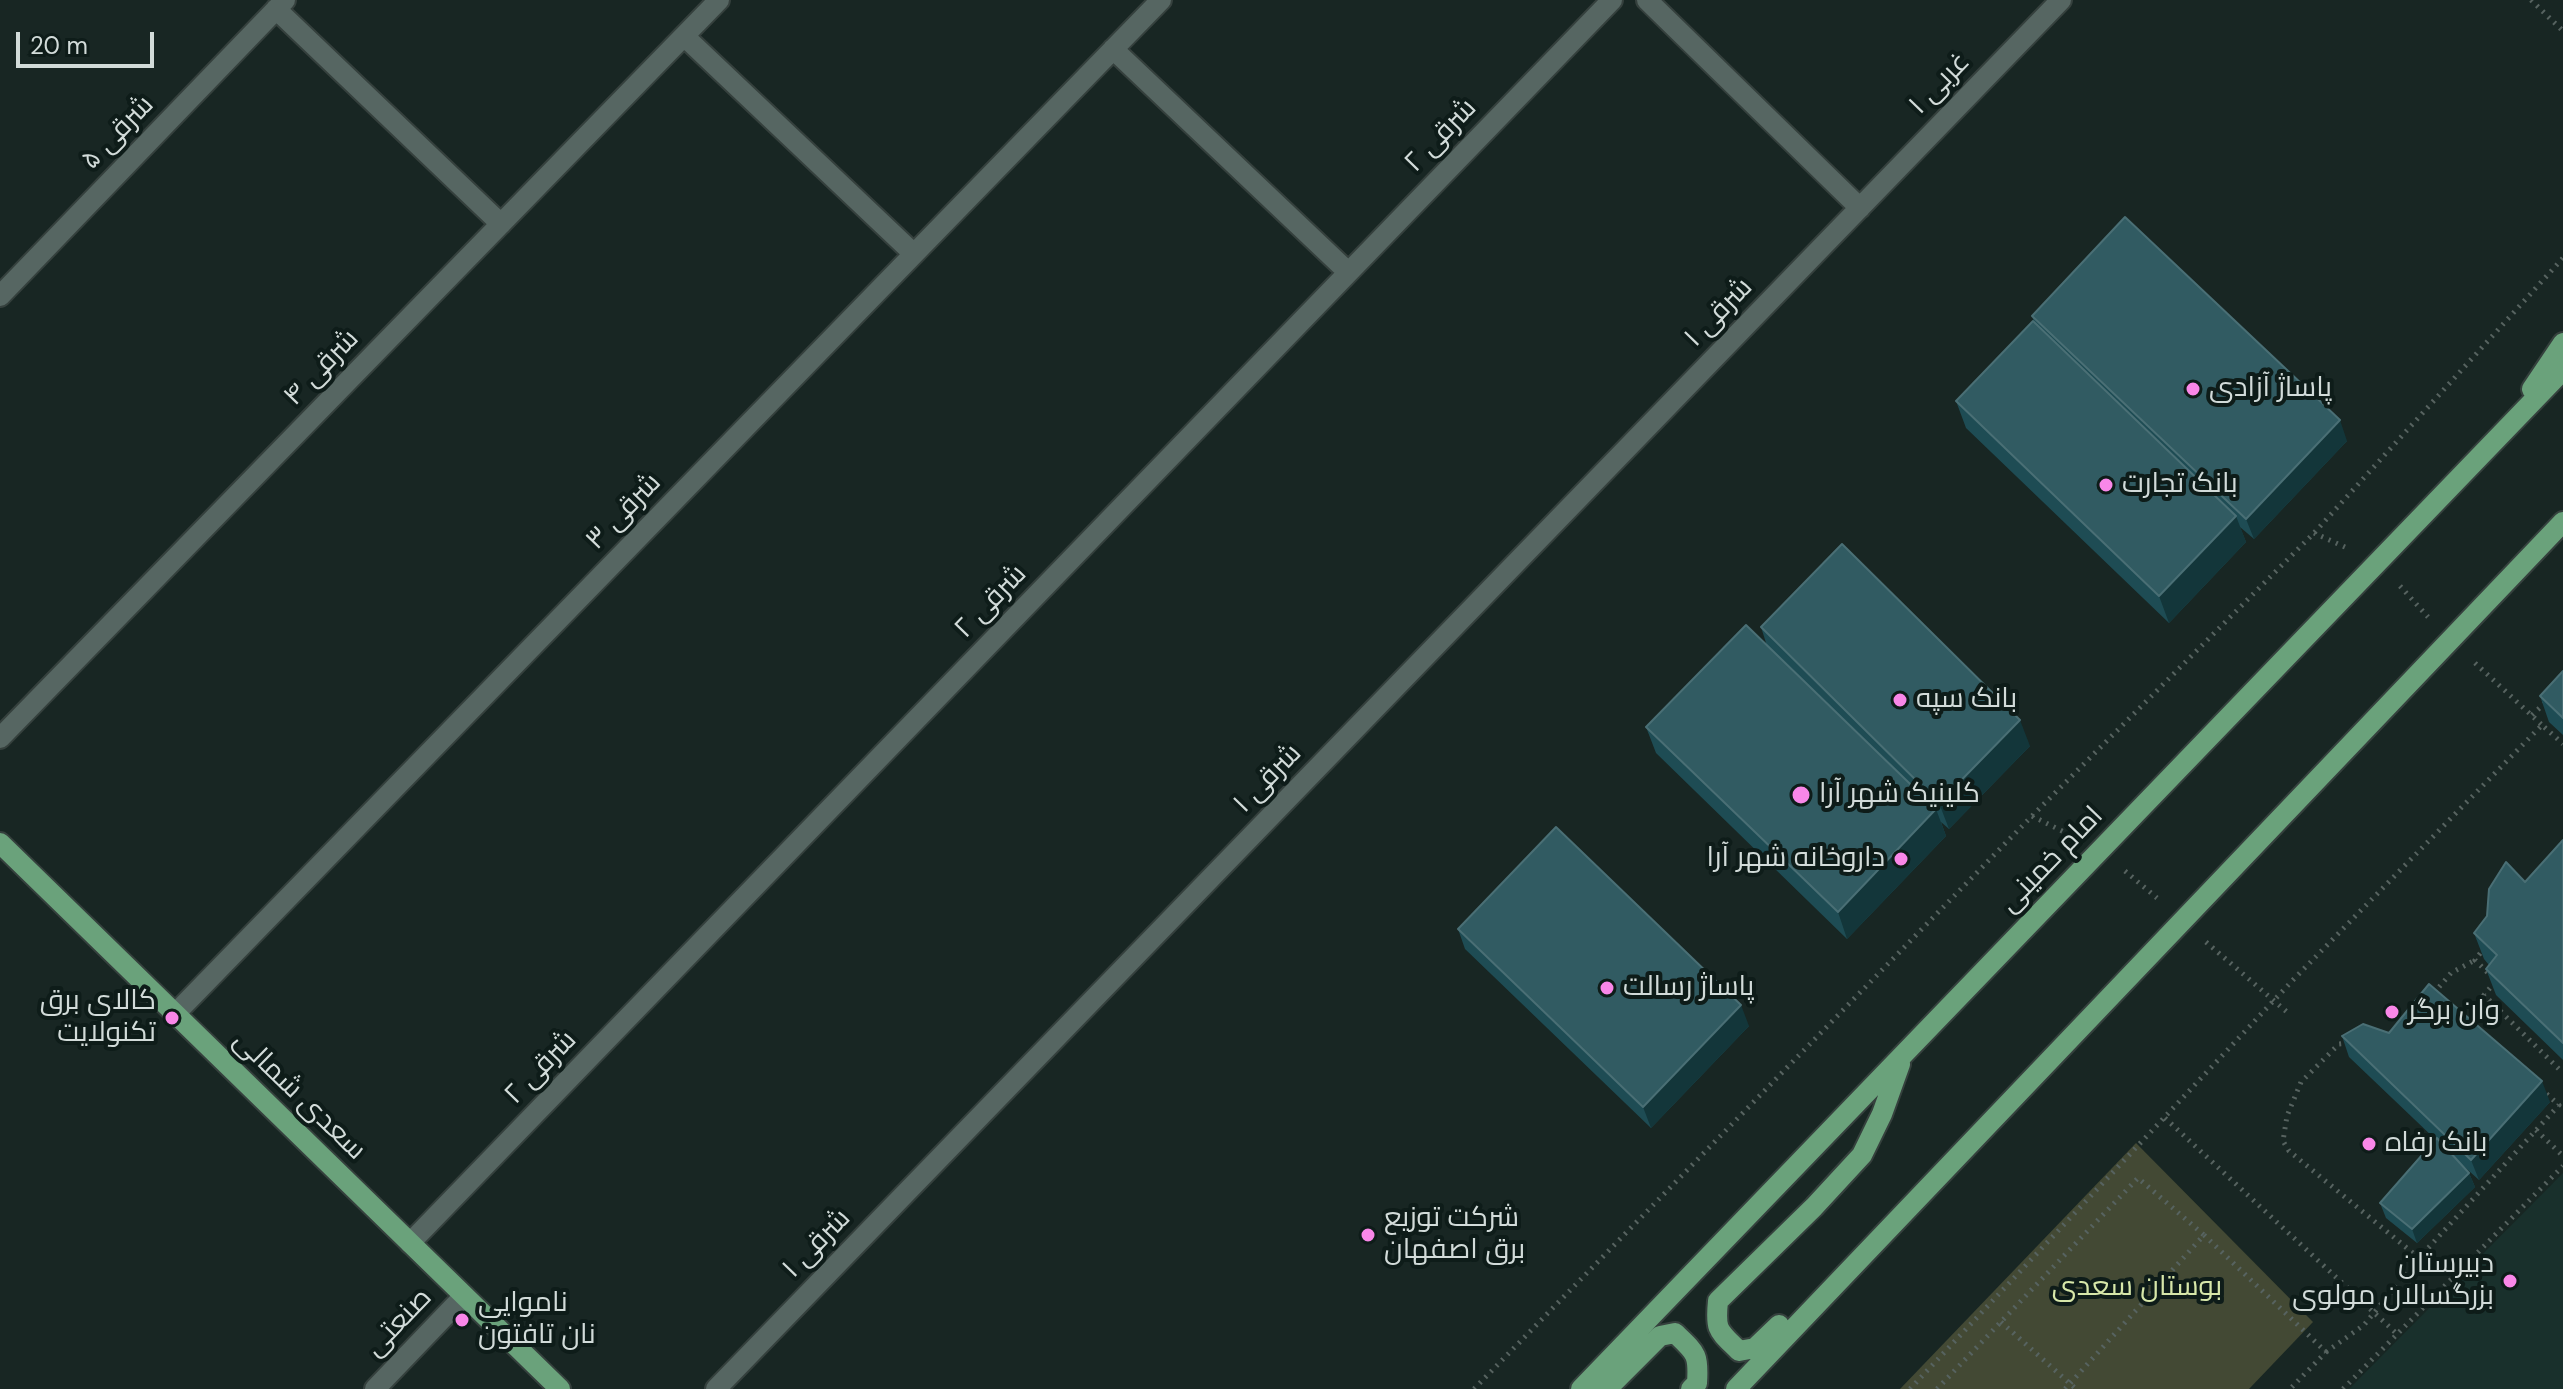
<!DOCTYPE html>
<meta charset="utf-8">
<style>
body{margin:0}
#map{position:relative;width:2563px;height:1389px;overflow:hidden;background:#182623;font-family:"DM Sans",sans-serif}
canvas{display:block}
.scale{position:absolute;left:16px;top:32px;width:138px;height:36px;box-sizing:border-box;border:4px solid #d2dbd9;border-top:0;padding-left:10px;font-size:24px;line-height:28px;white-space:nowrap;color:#d2dbd9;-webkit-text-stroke:6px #0e1c19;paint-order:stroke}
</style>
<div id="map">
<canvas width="2563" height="1389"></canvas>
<div class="scale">20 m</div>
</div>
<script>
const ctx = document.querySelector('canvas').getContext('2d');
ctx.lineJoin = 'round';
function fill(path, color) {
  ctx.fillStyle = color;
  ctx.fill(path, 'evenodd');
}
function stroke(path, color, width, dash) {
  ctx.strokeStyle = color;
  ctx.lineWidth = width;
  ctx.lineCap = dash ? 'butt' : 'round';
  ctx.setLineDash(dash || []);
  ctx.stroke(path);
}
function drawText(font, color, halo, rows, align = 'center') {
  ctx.font = font + ' "DM Sans",Cairo,sans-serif';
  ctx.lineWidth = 8;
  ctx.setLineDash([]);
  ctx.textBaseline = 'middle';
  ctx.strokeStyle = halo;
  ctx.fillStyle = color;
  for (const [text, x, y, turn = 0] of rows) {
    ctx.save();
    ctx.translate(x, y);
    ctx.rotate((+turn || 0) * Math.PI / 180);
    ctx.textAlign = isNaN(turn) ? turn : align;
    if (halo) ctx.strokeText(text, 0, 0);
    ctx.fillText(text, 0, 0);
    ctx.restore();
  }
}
const built = new Path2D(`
 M2563 1173V1389H2349Z`);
const green = new Path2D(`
 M2136 1143 2313 1322 2249 1389H1900Z`);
const path = new Path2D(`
 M2531 0 2563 31
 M2314 533 2347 548
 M2400 586 2428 617
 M2475 663 2542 725
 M2532 715 2546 702
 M2032 816 2070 835
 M2125 871 2157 898
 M2206 942 2287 1012
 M2485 947 2475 960 2490 975
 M2495 982 2484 995 2563 1073
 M2433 993 2559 1105 2419 1258 2289 1151 2283 1141 2287 1116 2301 1082 2339 1044 2393 1039Z
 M2434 993 2451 973 2475 960
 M2165 1118 2397 1334
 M2536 1130 2563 1156
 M2204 1235 2326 1352 2290 1389
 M2001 1322 2076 1389
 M2326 1352 2364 1325 2419 1258
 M1474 1389 2032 816 2314 533 2563 258
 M1910 1389 2293 980 2542 725 2563 744
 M1937 1389 2138 1178 2204 1235 2065 1389
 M2343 1389 2563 1166`);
const minor = new Path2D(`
 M1647 0 1860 208
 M276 9 501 224
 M684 36 914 254
 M1113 49 1348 272
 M0 296 285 0
 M0 738 719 0
 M175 1014 1161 0
 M410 1243 1612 0
 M375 1389 464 1296
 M716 1389 2061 0`);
const major = new Path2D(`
 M2532 389 2563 343
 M0 843 560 1389
 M1779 1325 1755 1348 1739 1351C1718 1330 1715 1331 1718 1301L1814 1207 1862 1155 1882 1114 1900 1064
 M1581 1389 2563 370
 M1604 1389 1608 1388 1660 1336 1675 1333C1696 1353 1699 1354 1697 1383L1691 1389
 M1736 1389 2563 522`);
const wall = new Path2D(`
 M2032 316 2347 441 2254 539 2240 527 2246 542 2169 623 1966 428 1956 401 2034 322Z
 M1761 627 2030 746 1949 829 1941 822 1946 836 1847 939 1656 753 1646 727 1767 646Z
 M2563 671V735L2549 722 2540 696Z
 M2563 840V1060L2496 995 2486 969 2489 965 2484 959 2474 933 2525 882Z
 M1458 929 1749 1026 1651 1128 1465 949Z
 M2342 1036 2550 1102 2479 1180 2459 1162 2469 1173 2475 1187 2417 1243 2386 1218 2380 1203 2435 1139 2349 1057Z`);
const shadedWall = new Path2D(`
 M2340 420 2347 441 2254 539 2246 519Z
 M2236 516 2246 542 2169 623 2159 596Z
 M2020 720 2030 746 1949 829 1939 803Z
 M1936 809 1946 836 1847 939 1838 912Z
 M1741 1005 1749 1026 1651 1128 1643 1107Z
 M2542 1081 2550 1102 2479 1180 2471 1160Z
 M2469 1173 2475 1187 2417 1243 2412 1229Z`);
const building = new Path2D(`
 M2125 217 2340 420 2246 519 2032 316Z
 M2033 321 2236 516 2159 596 1956 401Z
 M1842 544 2020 720 1939 803 1761 627Z
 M1746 625 1936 809 1838 912 1646 727Z
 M2563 671V718L2540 696Z
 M1556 827 1741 1005 1643 1107 1458 929Z
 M2563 840V1043L2486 969 2497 955 2474 933 2487 916 2489 889 2506 862 2525 882Z
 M2429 984 2542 1081 2471 1160 2342 1036 2363 1024 2389 1033Z
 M2437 1138 2469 1173 2412 1229 2380 1203Z`);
const markers = [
 [2193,389,8,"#f987e8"],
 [2106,485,8,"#f987e8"],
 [1900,700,8,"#f987e8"],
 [1801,795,10,"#f987e8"],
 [1901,859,8,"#f987e8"],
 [1607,988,8,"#f987e8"],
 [2392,1012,8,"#f987e8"],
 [172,1018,8,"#f987e8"],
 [2369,1144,8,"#f987e8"],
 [1368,1235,8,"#f987e8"],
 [2510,1281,8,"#f987e8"],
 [462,1320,8,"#f987e8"]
];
const streetNames = [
 ["۱ غربی",1940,84,-46],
 ["۵ شرقی",118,133,-46],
 ["۲ شرقی",1441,136,-46],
 ["۱ شرقی",1719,313,-46],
 ["۴ شرقی",322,368,-46],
 ["۳ شرقی",624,512,-46],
 ["۲ شرقی",991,602,-46],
 ["۱ شرقی",1268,779,-46],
 ["امام خمینی",2052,860,-46],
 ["۲ شرقی",541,1068,-46],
 ["سعدی شمالی",299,1096,44],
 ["۱ شرقی",817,1244,-46],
 ["صنعتی",399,1323,-46]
];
const poiNames = [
 ["پاساژ آزادی",2209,389],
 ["بانک تجارت",2122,485],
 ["بانک سپه",1916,700],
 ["کلینیک شهر آرا",1819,795],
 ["داروخانه شهر آرا",1885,859,"right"],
 ["پاساژ رسالت",1623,988],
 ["کالای برق",156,1002,"right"],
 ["تکنولایت",156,1034,"right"],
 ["وان برگر",2408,1012],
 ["بانک رفاه",2385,1144],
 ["شرکت توزیع",1384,1219],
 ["برق اصفهان",1384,1251],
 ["دبیرستان",2494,1265,"right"],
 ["بزرگسالان مولوی",2494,1297,"right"],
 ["ناموایی",478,1304],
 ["نان تافتون",478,1336]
];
const parkNames = [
 ["بوستان سعدی",2137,1288]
];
fill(built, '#19302c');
fill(green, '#434934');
stroke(minor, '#35403d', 24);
stroke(major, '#35403d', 24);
stroke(path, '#576360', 5, [2, 6]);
stroke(minor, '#566662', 20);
stroke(major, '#6aa27b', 20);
fill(wall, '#1e4c54');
fill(shadedWall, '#13363a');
fill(building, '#315b62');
stroke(building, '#4a6f75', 2);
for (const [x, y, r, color] of markers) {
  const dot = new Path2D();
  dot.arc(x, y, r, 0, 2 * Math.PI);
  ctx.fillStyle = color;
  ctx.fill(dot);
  stroke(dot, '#0e1c19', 3);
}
drawText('28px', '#d2dbd9', '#0e1c19', streetNames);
drawText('28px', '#d2dbd9', '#0e1c19', poiNames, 'left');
drawText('28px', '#d7e7a9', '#0e1c19', parkNames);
</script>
